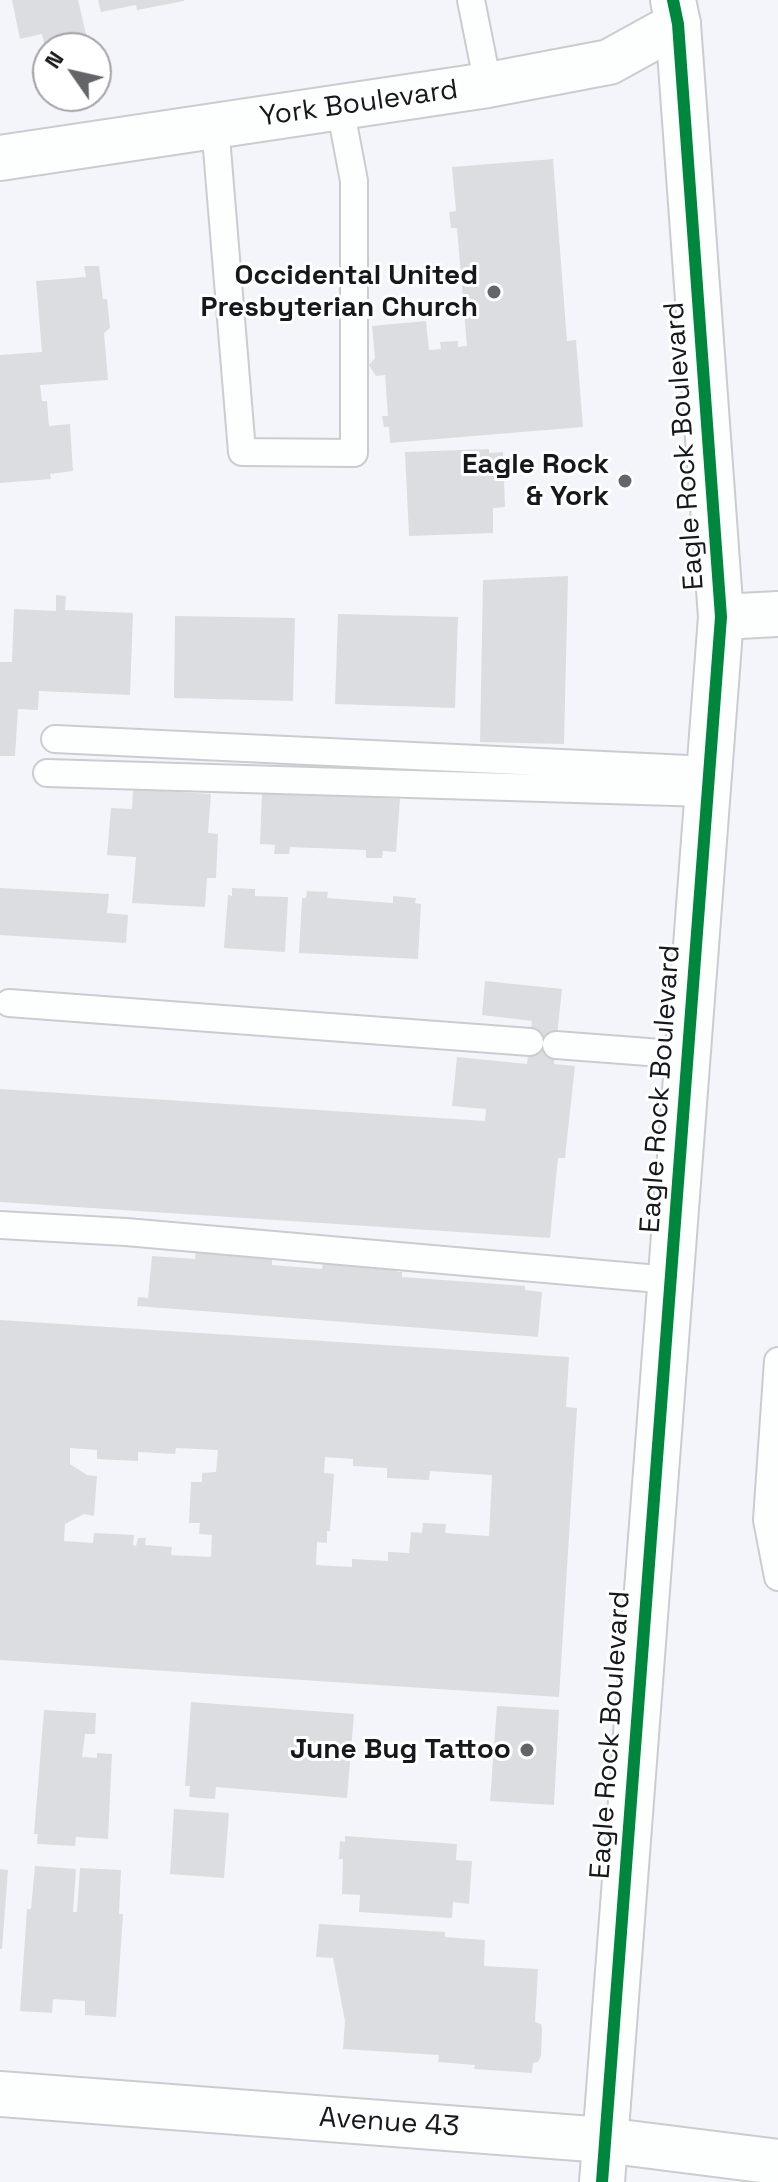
<!DOCTYPE html>
<style>
body{margin:0}
#map{position:relative;width:778px;height:2182px;overflow:hidden;background:#f4f5fa;font-family:"Space Grotesk",sans-serif}
canvas{display:block}
.north{position:absolute;left:32px;top:32px;width:80px;height:80px;box-sizing:border-box;background:#fff;border:2px solid #a2a3a4;border-radius:50%;rotate:304deg;font-size:22px;font-weight:700;line-height:32px;text-align:center;color:#16181b}
.north::after{content:'';display:block;margin:auto;width:28px;height:36px;background:#646569;clip-path:polygon(50% 0,100% 100%,50% 72%,0 100%)}
</style>
<div id="map">
<canvas width="778" height="2182"></canvas>
<div class="north">N</div>
</div>
<script>
const ctx = document.querySelector('canvas').getContext('2d');
ctx.lineJoin = 'round';
function fill(path, color) {
  ctx.fillStyle = color;
  ctx.fill(path, 'evenodd');
}
function stroke(path, color, width, dash) {
  ctx.strokeStyle = color;
  ctx.lineWidth = width;
  ctx.lineCap = dash ? 'butt' : 'round';
  ctx.setLineDash(dash || []);
  ctx.stroke(path);
}
function drawText(font, color, halo, rows, align = 'center') {
  ctx.font = font + ' "Space Grotesk",sans-serif';
  ctx.lineWidth = 6;
  ctx.setLineDash([]);
  ctx.textBaseline = 'middle';
  ctx.strokeStyle = halo;
  ctx.fillStyle = color;
  for (const [text, x, y, turn = 0] of rows) {
    ctx.save();
    ctx.translate(x, y);
    ctx.rotate((+turn || 0) * Math.PI / 180);
    ctx.textAlign = isNaN(turn) ? turn : align;
    if (halo) ctx.strokeText(text, 0, 0);
    ctx.fillText(text, 0, 0);
    ctx.restore();
  }
}
const building = new Path2D(`
 M12 0H78L87 38 45 47 42 34 20 39Z
 M98 0H184V1L137 10 136 5 101 12Z
 M553 159 567 341 576 340 583 427 390 443 389 427H384L382 416H388L385 375 376 376 369 365 375 358 372 326 426 321 429 350 441 349 440 342 458 341V347L467 346 457 228H451L449 212 456 211 452 167Z
 M84 266H99L103 299H107L110 328 104 333 108 380 40 385 42 401H47L49 426 70 424 73 471 50 474 51 479 0 483V355L42 352 36 281 86 277Z
 M489 449V453L503 452 505 507 493 508V533L409 536 405 452Z
 M568 576 564 744 480 742 483 580Z
 M56 595 66 596 65 610 133 613 130 695 39 691 38 710 18 709 15 756H0V662H12L14 609 56 611Z
 M338 614 458 617 455 708 335 704Z
 M175 616 295 618 293 701 174 698Z
 M133 789 211 794 208 833 218 834 216 878H207L205 907 132 903 136 857 107 855 111 808 132 809Z
 M262 792 400 799 396 852 383 851 382 858H366V850L290 847 289 854H274L275 845 260 844Z
 M0 888 109 894 107 913 128 915 126 943 0 935Z
 M232 888 255 889V896L288 897 285 952 224 948 228 895 232 896Z
 M307 891 328 892 327 898 393 903V896L416 898 415 903 421 904 418 959 299 953 302 898H306Z
 M485 981 562 989 554 1064 575 1066 565 1158H558L550 1238 0 1202V1089L485 1121 486 1109 452 1106 457 1057 527 1064 532 1021 482 1015Z
 M196 1249 272 1255V1265L322 1269 324 1257 398 1263 397 1272H402V1277L525 1286V1290L542 1292 538 1337 137 1306 138 1297 148 1298 152 1256 195 1259Z
 M0 1320 569 1357 566 1407 577 1408 559 1697 0 1660ZM70 1448 97 1450V1459L138 1461V1452L175 1454 176 1448 218 1450 216 1472 202 1473V1482H191L189 1523H200L199 1534 212 1535 211 1557 171 1555 172 1547 145 1545 146 1538H138L136 1546 133 1545 134 1535 94 1533 93 1543 64 1541 65 1524 84 1514 94 1516 97 1476 87 1475 70 1464ZM325 1457 353 1459V1466L387 1468V1478L429 1480 430 1471 492 1475 489 1536 445 1533 446 1524 423 1523 422 1533 411 1532 409 1553 388 1552V1561L352 1559V1567L316 1565 317 1542 327 1543V1531H330L334 1474 324 1473Z
 M191 1702 354 1714 347 1798 216 1787 215 1799 189 1797 190 1786H185Z
 M497 1706 559 1710 554 1805 490 1801Z
 M44 1710 96 1713 95 1734H85L82 1757 97 1758V1753L112 1754 108 1839 76 1837 75 1846 37 1844 38 1834H34Z
 M174 1809 229 1813 224 1878 170 1874Z
 M345 1836 457 1844 456 1860 472 1861 469 1904 453 1902 452 1918 359 1912 360 1895 342 1894 343 1859H339L340 1841 345 1842Z
 M35 1866 76 1869 73 1912H77L80 1868 121 1870 119 1914H123L116 2017 85 2015V2001L53 1999 52 2013 20 2011 27 1909H31Z
 M0 1869 8 1870 2 1949H0Z
 M319 1924 445 1932V1937L485 1940 484 1966 538 1969 535 2022 541 2024 542 2029 541 2056 538 2062 533 2063 532 2073 474 2069 475 2065 438 2062 439 2055 343 2049 345 2021 333 1958 316 1957Z`);
const service = new Path2D(`
 M471 0 488 85
 M215 125 242 452 354 453V181L340 107
 M55 739 709 770
 M47 773 707 793
 M9 1003 530 1042
 M556 1045 687 1055
 M0 1225 126 1232 670 1280
 M778 1361 767 1520 778 1577`);
const minor = new Path2D(`
 M721 617 778 614
 M0 2094 604 2140 778 2162`);
const tertiary = new Path2D(`
 M0 158 488 85 609 62 678 24`);
const secondary = new Path2D(`
 M602 2182 721 617 678 24 673 0`);
const cycleway = new Path2D(`
 M602 2182 721 617 678 24 673 0`);
const markers = [
 [494,292,8,"#646569"],
 [625,481,8,"#646569"],
 [527,1750,8,"#646569"]
];
const streetNames = [
 ["York Boulevard",359,104,-8],
 ["Eagle Rock Boulevard",685,446,-94],
 ["Eagle Rock Boulevard",661,1089,-86],
 ["Eagle Rock Boulevard",611,1735,-86],
 ["Avenue 43",389,2123,4]
];
const poiNames = [
 ["Occidental United",478,276],
 ["Presbyterian Church",478,308],
 ["Eagle Rock",609,465],
 ["& York",609,497],
 ["June Bug Tattoo",511,1750]
];
fill(building, '#dcdde1');
stroke(service, '#cbccd0', 30);
stroke(minor, '#cbccd0', 48);
stroke(tertiary, '#cbccd0', 48);
stroke(secondary, '#cbccd0', 48);
stroke(service, '#fdfefe', 26);
stroke(minor, '#fdfefe', 44);
stroke(tertiary, '#fdfefe', 44);
stroke(secondary, '#fdfefe', 44);
stroke(cycleway, '#00873e', 12);
for (const [x, y, r, color] of markers) {
  const dot = new Path2D();
  dot.arc(x, y, r, 0, 2 * Math.PI);
  ctx.fillStyle = color;
  ctx.fill(dot);
  stroke(dot, '#fff', 3);
}
drawText('28px', '#16181b', '#fff', streetNames);
drawText('bold 28px', '#16181b', '#fff', poiNames, 'right');
</script>
